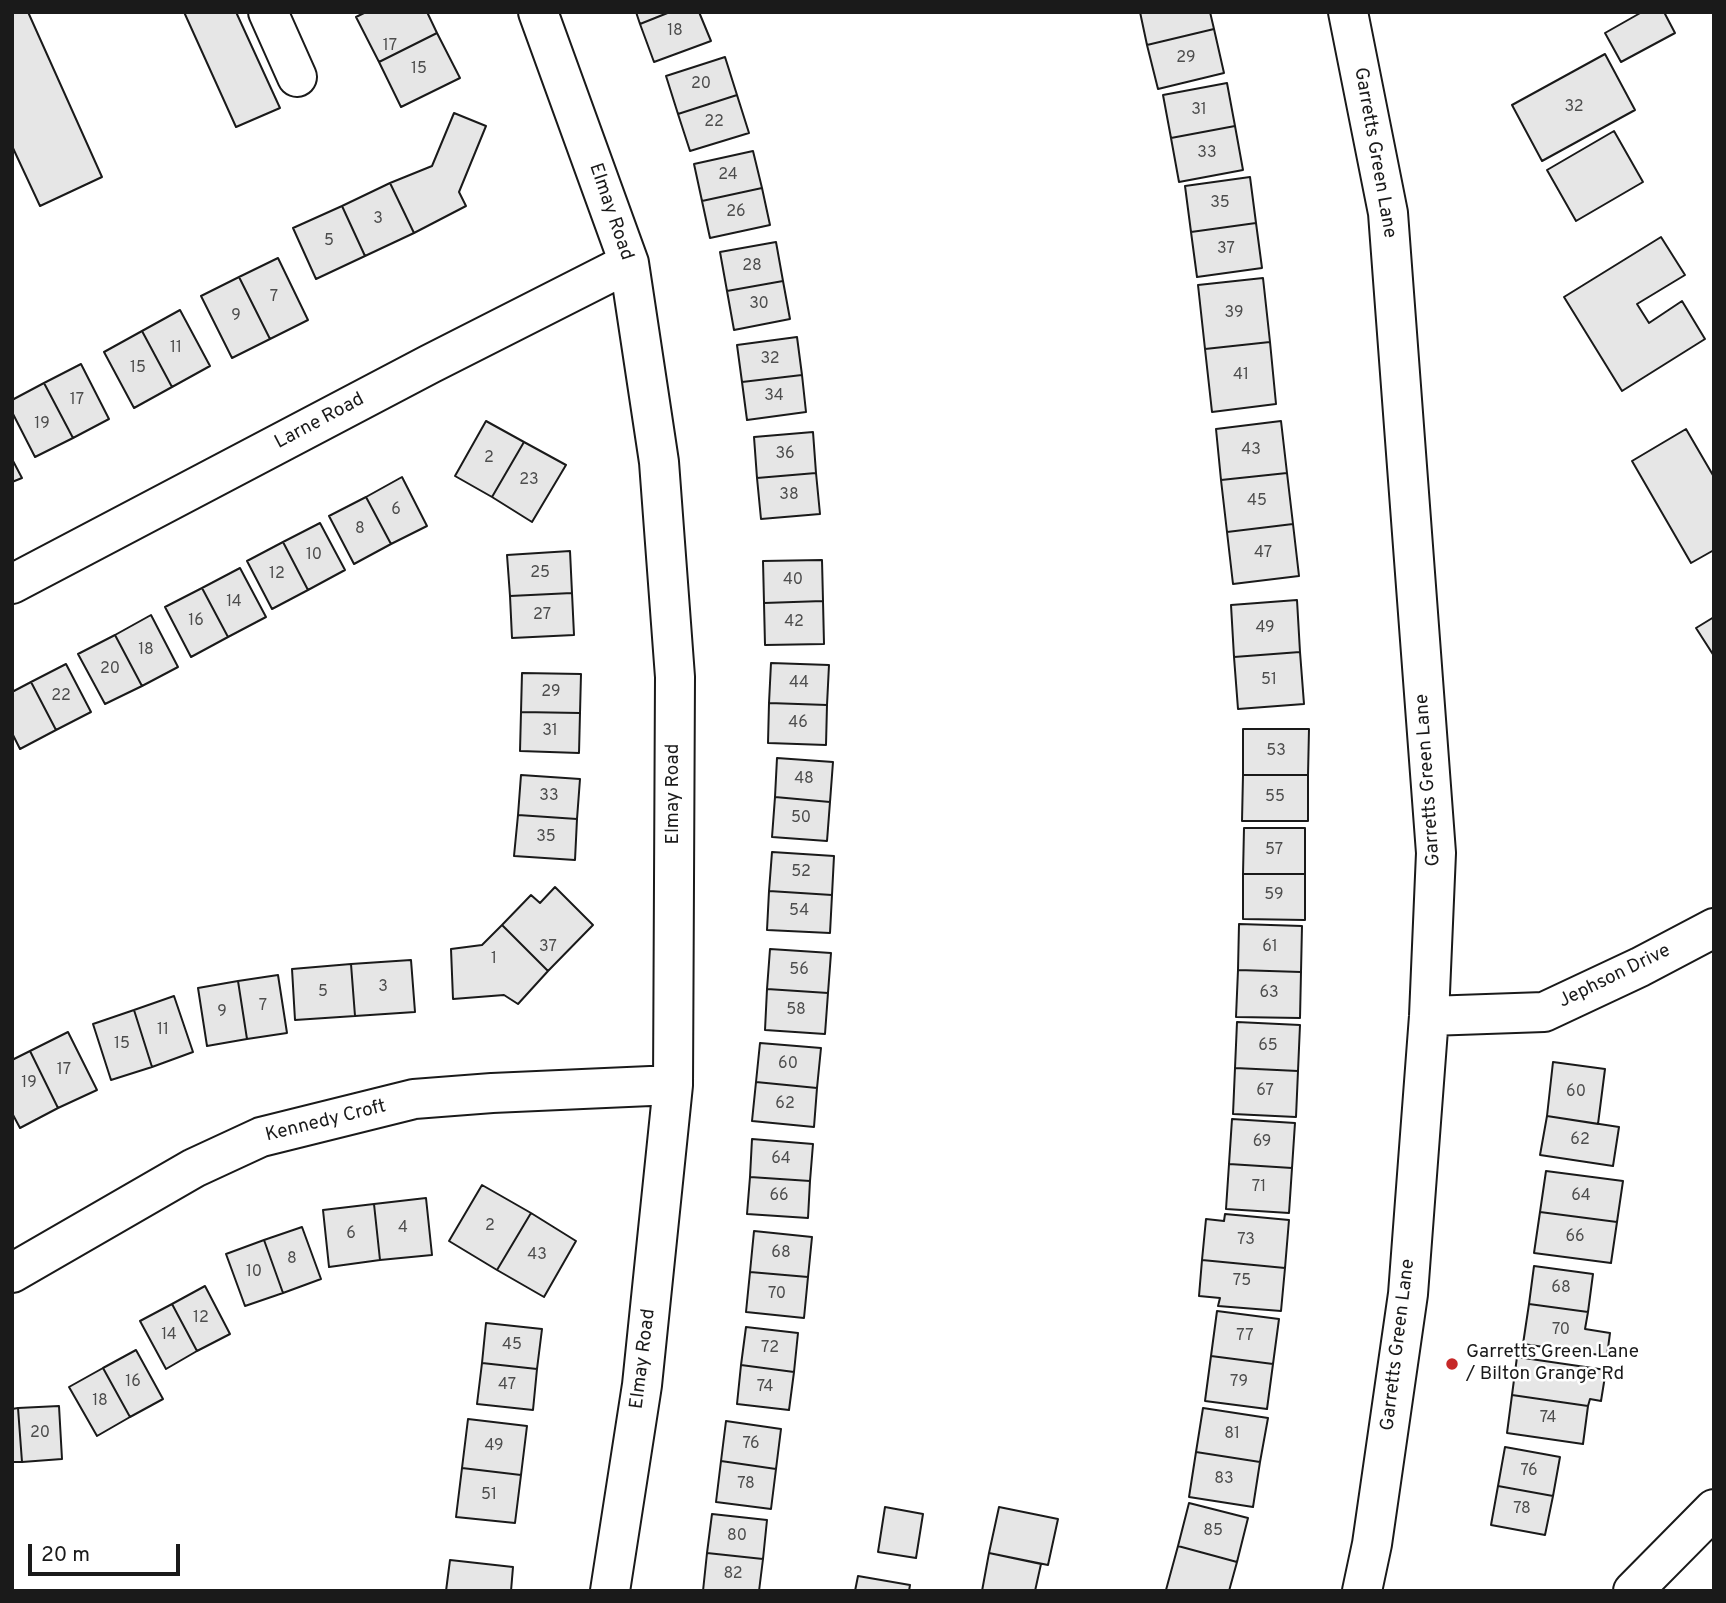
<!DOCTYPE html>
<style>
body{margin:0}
#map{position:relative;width:1726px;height:1603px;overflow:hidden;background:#fff;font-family:Overpass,sans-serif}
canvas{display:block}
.frame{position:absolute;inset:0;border:14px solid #1a1a1a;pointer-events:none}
.scale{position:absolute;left:28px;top:1544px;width:152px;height:32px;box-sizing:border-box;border:4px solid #1a1a1a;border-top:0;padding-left:9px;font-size:21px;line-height:24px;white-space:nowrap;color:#1a1a1a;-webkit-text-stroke:5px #fff;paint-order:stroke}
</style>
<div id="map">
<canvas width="1726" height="1603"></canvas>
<div class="frame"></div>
<div class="scale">20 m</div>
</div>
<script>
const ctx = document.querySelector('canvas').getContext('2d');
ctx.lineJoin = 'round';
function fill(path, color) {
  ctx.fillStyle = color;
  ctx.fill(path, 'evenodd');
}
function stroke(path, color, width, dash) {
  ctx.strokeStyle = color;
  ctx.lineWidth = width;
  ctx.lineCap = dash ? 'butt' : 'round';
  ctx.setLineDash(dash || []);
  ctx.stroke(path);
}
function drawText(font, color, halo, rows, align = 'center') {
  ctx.font = font + ' Overpass,sans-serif';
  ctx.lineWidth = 5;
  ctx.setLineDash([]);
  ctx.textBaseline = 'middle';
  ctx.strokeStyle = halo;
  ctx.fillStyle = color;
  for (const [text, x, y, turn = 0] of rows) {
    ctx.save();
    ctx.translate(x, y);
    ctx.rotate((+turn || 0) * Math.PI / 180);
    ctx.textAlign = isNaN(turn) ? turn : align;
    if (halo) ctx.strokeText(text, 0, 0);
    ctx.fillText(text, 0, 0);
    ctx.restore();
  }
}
const building = new Path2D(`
 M12 12H28L102 177 40 206 12 146Z
 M184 12H236L280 108 236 127Z
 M366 12H427L437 33 379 62 356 17Z
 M636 12H670L640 24Z
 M670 12H699L711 41 654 62 640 24Z
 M1140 12H1210L1214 29 1147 45Z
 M1642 12H1664L1675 33 1621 62 1605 33Z
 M1214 29 1224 73 1158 89 1147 45Z
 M437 33 460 78 401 107 379 62Z
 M1605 54 1635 110 1542 161 1512 105Z
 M725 57 737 95 678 114 666 76Z
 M1227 83 1235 126 1171 138 1163 95Z
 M737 95 749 133 690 151 678 114Z
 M454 113 486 126 459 192 466 206 414 233 390 183 432 166Z
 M1235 126 1243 170 1179 182 1171 138Z
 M1614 131 1643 182 1576 221 1547 170Z
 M753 151 762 188 702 201 694 164Z
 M1250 177 1256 223 1191 232 1185 186Z
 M390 183 414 233 365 256 342 206Z
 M762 188 770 225 710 238 702 201Z
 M342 206 365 256 316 279 293 228Z
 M1256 223 1262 268 1197 277 1191 232Z
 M1661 237 1685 275 1637 304 1649 323 1682 301 1705 339 1622 391 1564 297Z
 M776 242 783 281 727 291 720 252Z
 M278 258 308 320 270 339 239 277Z
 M239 277 270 339 232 358 201 296Z
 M1263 278 1270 342 1205 349 1198 285Z
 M783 281 790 319 734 330 727 291Z
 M180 310 210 366 172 387 142 331Z
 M142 331 172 387 134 408 104 352Z
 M797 337 802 375 742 382 737 345Z
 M1270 342 1276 404 1212 412 1205 349Z
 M81 364 109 419 73 438 44 383Z
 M802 375 806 412 747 420 742 382Z
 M44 383 73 438 35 457 12 412V400Z
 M486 421 524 442 492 497 455 476Z
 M1281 421 1287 473 1221 480 1216 429Z
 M1686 429 1714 477V550L1691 563 1632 461Z
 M813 432 816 473 757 478 754 437Z
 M524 442 566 465 532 522 492 497Z
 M12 459 22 478 12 482Z
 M816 473 820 514 761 519 757 478Z
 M1287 473 1293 524 1227 532 1221 480Z
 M402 477 427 526 391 544 366 497Z
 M366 497 391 544 354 564 329 516Z
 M320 523 345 570 308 590 283 542Z
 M1293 524 1299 576 1233 584 1227 532Z
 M283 542 308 590 272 609 247 561Z
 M570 551 572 593 510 596 507 555Z
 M822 560 823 601 764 603 763 561Z
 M240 568 266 617 228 637 202 588Z
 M202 588 228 637 191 657 165 607Z
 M572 593 574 635 512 638 510 596Z
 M1297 600 1300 652 1234 657 1231 605Z
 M823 601 824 644 765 645 764 603Z
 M151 615 178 667 142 686 115 635Z
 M1714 617V656L1696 628Z
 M115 635 142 686 105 704 78 654Z
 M1300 652 1304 704 1238 709 1234 657Z
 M771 663 829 665 827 705 769 703Z
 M66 664 91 712 56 730 31 682Z
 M522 673 581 674 580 713 521 712Z
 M31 682 56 730 20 749 12 733V692Z
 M769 703 827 705 826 745 768 743Z
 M521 712 580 713 579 753 520 751Z
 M1243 729H1309L1308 775H1243Z
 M777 758 833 762 830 802 775 797Z
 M521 775 580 779 577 819 518 815Z
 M1243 775H1308V821H1242Z
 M775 797 830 802 827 841 772 837Z
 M518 815 577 819 575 860 514 856Z
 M1244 828H1305V874H1243Z
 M772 852 834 856 832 895 769 891Z
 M1243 874H1305V920L1243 919Z
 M555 887 593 925 548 971 502 925 531 895 540 903Z
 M769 891 832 895 830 933 767 930Z
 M1239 924 1302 926 1301 972 1238 970Z
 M502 925 548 971 518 1004 504 995 453 999 451 949 482 945Z
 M770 949 831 953 828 993 767 989Z
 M411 960 415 1012 355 1016 351 964Z
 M351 964 355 1016 295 1020 292 969Z
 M1238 970 1301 972 1300 1018 1236 1017Z
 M278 975 287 1033 247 1039 238 981Z
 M238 981 247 1039 207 1046 198 988Z
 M767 989 828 993 825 1034 765 1030Z
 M174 996 193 1052 152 1067 134 1010Z
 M134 1010 152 1067 111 1080 93 1024Z
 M1237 1022 1300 1025 1298 1071 1235 1068Z
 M68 1032 97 1090 58 1108 30 1051Z
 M760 1043 821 1048 817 1088 756 1082Z
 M30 1051 58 1108 20 1128 12 1113V1060Z
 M1553 1062 1605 1069 1598 1124 1547 1116Z
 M1235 1068 1298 1071 1296 1117 1233 1114Z
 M756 1082 817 1088 814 1127 752 1121Z
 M1547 1116 1619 1127 1613 1166 1540 1155Z
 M1232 1119 1295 1123 1292 1168 1229 1164Z
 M752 1139 813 1144 810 1181 750 1177Z
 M1229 1164 1292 1168 1289 1213 1226 1209Z
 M1546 1171 1623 1181 1617 1222 1540 1212Z
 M750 1177 810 1181 808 1218 747 1214Z
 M482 1185 531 1213 497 1270 449 1241Z
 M426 1198 432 1255 380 1260 374 1204Z
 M374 1204 380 1260 329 1267 323 1210Z
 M1540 1212 1617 1222 1611 1263 1534 1253Z
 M531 1213 576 1241 544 1297 497 1270Z
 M1225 1214 1289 1220 1285 1268 1202 1260 1206 1219 1224 1221Z
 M302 1227 321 1279 283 1293 264 1240Z
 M754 1231 812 1237 808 1277 750 1272Z
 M264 1240 283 1293 245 1306 226 1254Z
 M1202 1260 1285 1268 1281 1311 1218 1306 1220 1298 1199 1296Z
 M1534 1266 1593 1274 1588 1312 1529 1304Z
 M750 1272 808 1277 804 1318 746 1312Z
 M205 1286 230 1334 197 1351 172 1304Z
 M172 1304 197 1351 166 1369 140 1321Z
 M1529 1304 1588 1312 1585 1329 1610 1333 1607 1356 1523 1344Z
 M1217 1311 1279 1319 1273 1364 1211 1356Z
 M486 1323 542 1329 537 1369 482 1363Z
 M746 1327 798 1333 794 1372 741 1365Z
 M136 1350 163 1399 130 1417 103 1368Z
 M1211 1356 1273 1364 1267 1409 1205 1401Z
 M1517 1357 1606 1370 1601 1401 1590 1399 1588 1406 1512 1395Z
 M482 1363 537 1369 533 1410 477 1404Z
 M741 1365 794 1372 789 1410 737 1404Z
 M103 1368 130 1417 97 1436 69 1387Z
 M1512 1395 1588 1406 1583 1444 1507 1433Z
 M59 1406 62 1459 22 1462 18 1408Z
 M18 1408 22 1462H12V1409Z
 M1203 1408 1268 1418 1260 1462 1196 1452Z
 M468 1419 527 1426 521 1475 462 1468Z
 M726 1421 781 1429 776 1469 721 1461Z
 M1505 1447 1560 1457 1553 1496 1498 1486Z
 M1196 1452 1260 1462 1253 1507 1189 1497Z
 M721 1461 776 1469 771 1509 716 1502Z
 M462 1468 521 1475 515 1523 456 1517Z
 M1498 1486 1553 1496 1545 1535 1491 1525Z
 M1189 1503 1248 1518 1237 1562 1178 1546Z
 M885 1507 923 1514 916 1558 878 1552Z
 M999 1507 1058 1519 1048 1565 989 1553Z
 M712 1514 767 1520 763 1559 707 1553Z
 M1178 1546 1237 1562 1229 1591 1166 1590Z
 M707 1553 763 1559 759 1591H703Z
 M989 1553 1041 1564 1035 1591H982Z
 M450 1560 513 1567 511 1591H446Z
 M858 1576 910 1585 909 1591H855Z`);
const minor = new Path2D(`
 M268 12 297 77
 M538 12 629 263 659 462 675 677 673 1085 642 1385 610 1591
 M1348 12 1388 213 1436 853 1429 1016 1408 1294 1372 1544 1362 1591
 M12 584 430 364 629 263
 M1429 1016 1544 1012 1640 967 1714 928
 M12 1273 194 1168 261 1137 414 1099 492 1093 673 1085
 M1633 1591 1714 1509`);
const markers = [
 [1452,1364,7,"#c62828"]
];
const numberNames = [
 ["18",675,32],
 ["17",390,47],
 ["29",1186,59],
 ["15",419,70],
 ["20",701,85],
 ["32",1574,108],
 ["31",1199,111],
 ["22",714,123],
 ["33",1207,154],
 ["24",728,176],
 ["35",1220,204],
 ["26",736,213],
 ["3",378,220],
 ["5",329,242],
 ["37",1226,250],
 ["28",752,267],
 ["7",274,298],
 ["30",759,305],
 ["39",1234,314],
 ["9",236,317],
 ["11",176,349],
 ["32",770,360],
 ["15",138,369],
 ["41",1241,376],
 ["34",774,397],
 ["17",77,401],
 ["19",42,425],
 ["43",1251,451],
 ["36",785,455],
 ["2",489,459],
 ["23",529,481],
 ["38",789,496],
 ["45",1257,502],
 ["6",396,511],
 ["8",360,530],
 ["47",1263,554],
 ["10",314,556],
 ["25",540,574],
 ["12",277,575],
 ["40",793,581],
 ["14",234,603],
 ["27",542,616],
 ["16",196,622],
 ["42",794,623],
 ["49",1265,629],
 ["18",146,651],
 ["20",110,670],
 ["51",1269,681],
 ["44",799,684],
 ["29",551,693],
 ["22",61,697],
 ["46",798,724],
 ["31",550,732],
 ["53",1276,752],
 ["48",804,780],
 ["33",549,797],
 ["55",1275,798],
 ["50",801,819],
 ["35",546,838],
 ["57",1274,851],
 ["52",801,873],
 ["59",1274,896],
 ["54",799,912],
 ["37",548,948],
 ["61",1270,948],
 ["1",494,960],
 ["56",799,971],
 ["3",383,988],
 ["5",323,993],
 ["63",1269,994],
 ["7",263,1007],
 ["58",796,1011],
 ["9",222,1013],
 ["11",163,1031],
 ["15",122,1045],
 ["65",1268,1047],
 ["60",788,1065],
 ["17",64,1071],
 ["19",29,1084],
 ["67",1265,1092],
 ["60",1576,1093],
 ["62",785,1105],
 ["62",1580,1141],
 ["69",1262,1143],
 ["64",781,1160],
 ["71",1259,1188],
 ["66",779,1197],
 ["64",1581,1197],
 ["2",490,1227],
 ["4",403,1229],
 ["6",351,1235],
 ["66",1575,1238],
 ["73",1246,1241],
 ["68",781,1254],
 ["43",537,1256],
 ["8",292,1260],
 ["10",254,1273],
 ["75",1242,1282],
 ["68",1561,1289],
 ["70",777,1295],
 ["12",201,1319],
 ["70",1561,1331],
 ["14",169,1336],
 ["77",1245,1337],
 ["45",512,1346],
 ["72",770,1349],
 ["16",133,1383],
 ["79",1239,1383],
 ["47",507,1386],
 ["74",765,1388],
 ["18",100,1402],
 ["74",1548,1419],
 ["20",40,1434],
 ["81",1232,1435],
 ["76",751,1445],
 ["49",494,1447],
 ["76",1529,1472],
 ["83",1224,1480],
 ["78",746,1485],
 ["51",489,1496],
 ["78",1522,1510],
 ["85",1213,1532],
 ["80",737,1537],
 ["82",733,1575]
];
const streetNames = [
 ["Garretts Green Lane",1374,153,80],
 ["Elmay Road",610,212,71],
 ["Larne Road",320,422,-28],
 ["Garretts Green Lane",1429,780,-94],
 ["Elmay Road",674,794,-90],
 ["Jephson Drive",1615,977,-26],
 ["Kennedy Croft",326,1122,-14],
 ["Garretts Green Lane",1399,1345,-83],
 ["Elmay Road",644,1359,-83]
];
const poiNames = [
 ["Garretts Green Lane",1466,1353],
 ["/ Bilton Grange Rd",1466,1375]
];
fill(building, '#e6e6e6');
stroke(building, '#1a1a1a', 2);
stroke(minor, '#1a1a1a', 42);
stroke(minor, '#fff', 38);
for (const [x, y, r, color] of markers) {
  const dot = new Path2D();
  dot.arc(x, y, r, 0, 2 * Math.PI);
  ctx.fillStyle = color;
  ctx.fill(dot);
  stroke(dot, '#fff', 2.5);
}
drawText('16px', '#4d4d4d', null, numberNames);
drawText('19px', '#1a1a1a', '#fff', streetNames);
drawText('19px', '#1a1a1a', '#fff', poiNames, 'left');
</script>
